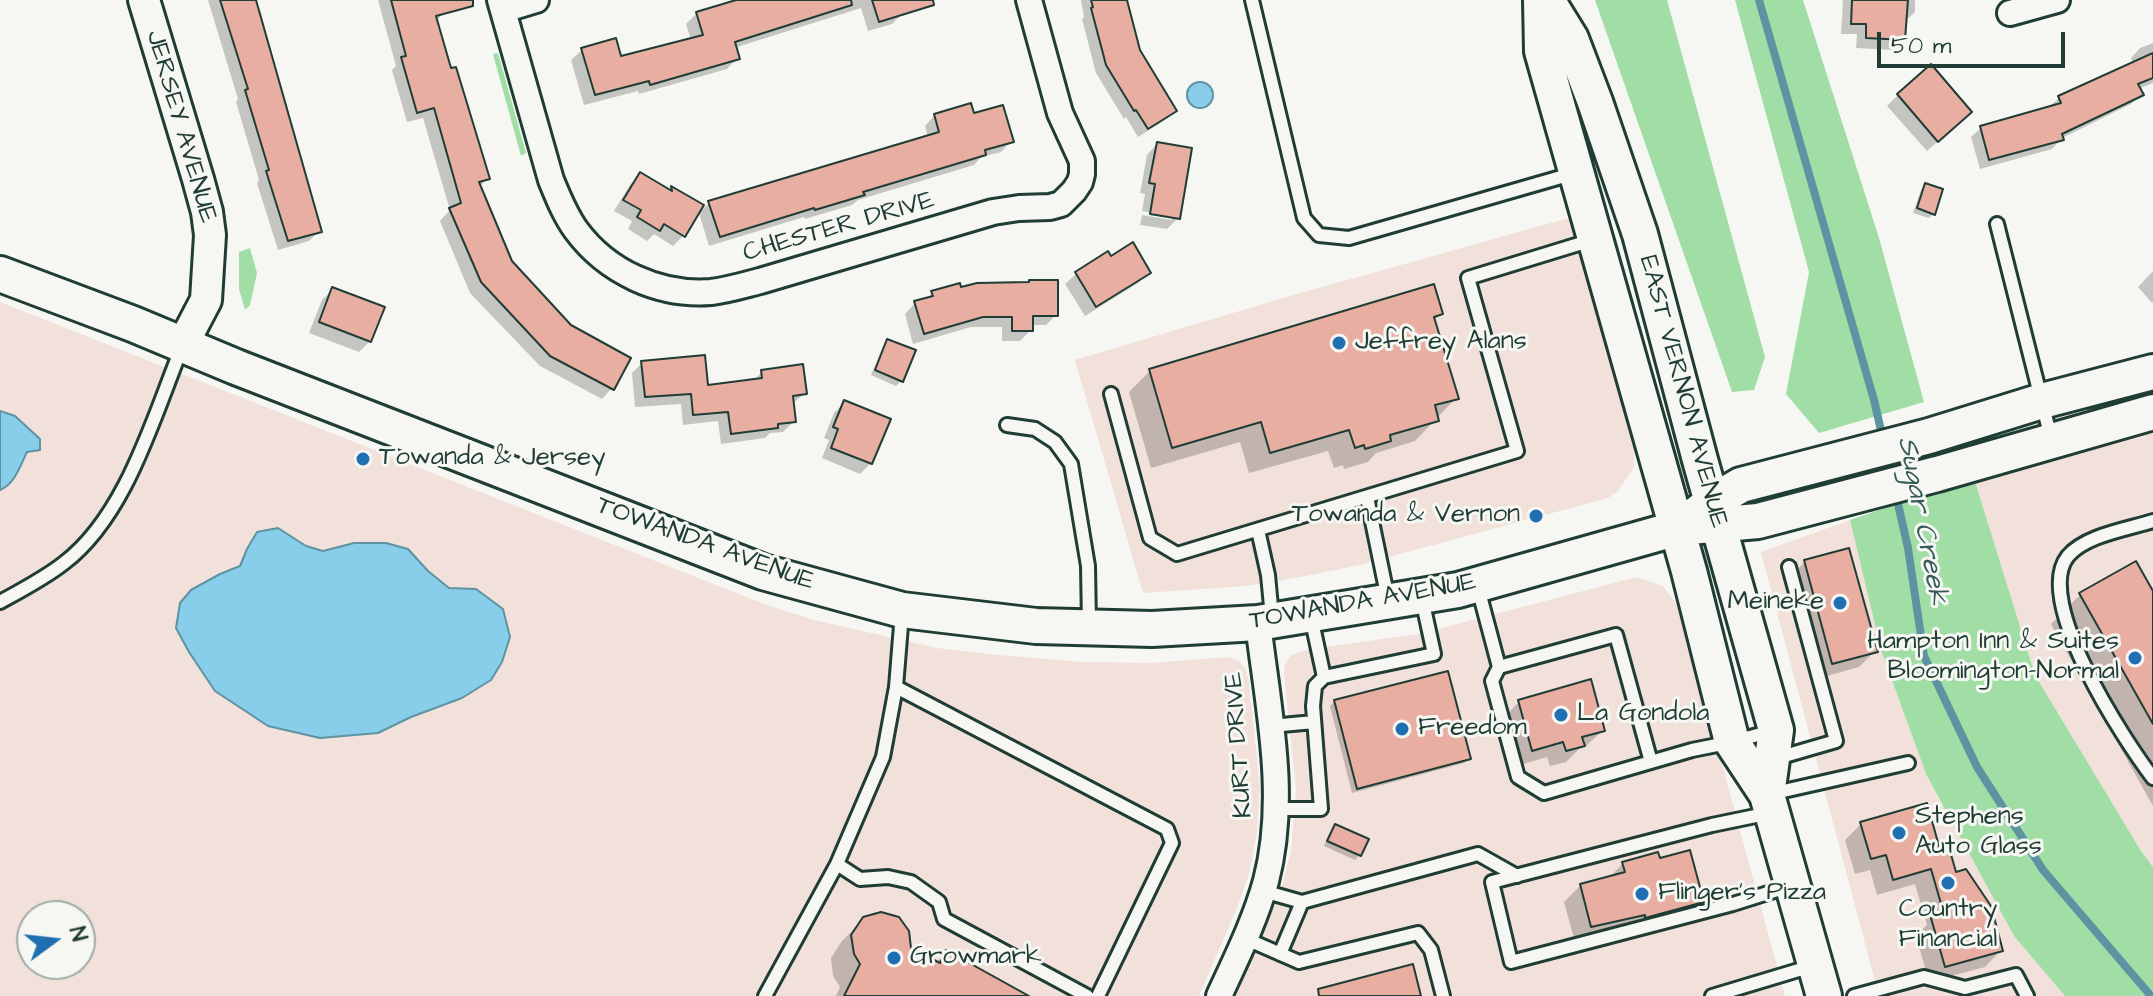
<!DOCTYPE html>
<style>
body{margin:0}
#map{position:relative;width:2153px;height:996px;overflow:hidden;background:#f6f6f2;font-family:"Architects Daughter",sans-serif}
canvas{display:block}
.north{position:absolute;left:16px;top:900px;width:80px;height:80px;box-sizing:border-box;background:#f6f6f2;border:2px solid #a0aca6;border-radius:50%;rotate:75deg;font-size:22px;font-weight:700;line-height:32px;text-align:center;color:#1f3d34}
.north::after{content:'';display:block;margin:auto;width:28px;height:36px;background:#1f6fb2;clip-path:polygon(50% 0,100% 100%,50% 72%,0 100%)}
.scale{position:absolute;left:1877px;top:32px;width:188px;height:36px;box-sizing:border-box;border:4px solid #1f3d34;border-top:0;padding-left:10px;font-size:24px;line-height:28px;white-space:nowrap;color:#1f3d34;-webkit-text-stroke:6px #f6f6f2;paint-order:stroke}
</style>
<div id="map">
<canvas width="2153" height="996"></canvas>
<div class="north">N</div>
<div class="scale">50 m</div>
</div>
<script>
const ctx = document.querySelector('canvas').getContext('2d');
ctx.lineJoin = 'round';
function fill(path, color) {
  ctx.fillStyle = color;
  ctx.fill(path, 'evenodd');
}
function stroke(path, color, width, dash) {
  ctx.strokeStyle = color;
  ctx.lineWidth = width;
  ctx.lineCap = dash ? 'butt' : 'round';
  ctx.setLineDash(dash || []);
  ctx.stroke(path);
}
function drawText(font, color, halo, rows, align = 'center') {
  ctx.font = font + ' "Architects Daughter",sans-serif';
  ctx.lineWidth = 6;
  ctx.setLineDash([]);
  ctx.textBaseline = 'middle';
  ctx.strokeStyle = halo;
  ctx.fillStyle = color;
  for (const [text, x, y, turn = 0] of rows) {
    ctx.save();
    ctx.translate(x, y);
    ctx.rotate((+turn || 0) * Math.PI / 180);
    ctx.textAlign = isNaN(turn) ? turn : align;
    if (halo) ctx.strokeText(text, 0, 0);
    ctx.fillText(text, 0, 0);
    ctx.restore();
  }
}
const built = new Path2D(`
 M1576 216 1635 446 1634 467 1618 491 1608 498 1359 565 1306 576 1247 586 1143 593 1075 360 1290 296Z
 M0 302 764 604 814 620 937 648 998 655 1082 662 1151 663 1228 657 1238 661 1245 668 1249 682 1260 789 1257 832 1249 874 1237 908 1199 996H0ZM32 916H80V964H32Z
 M2153 432V867L2141 851 2035 675 1974 478Z
 M1850 520 1881 650 1926 774 2014 936 2065 996H1879L1761 552Z
 M1633 578H1640L1663 586 1680 609 1785 996H1236L1283 882 1291 851 1296 789 1284 674 1285 664 1291 655 1310 649 1419 634Z`);
const green = new Path2D(`
 M1595 0H1667L1765 357 1754 390 1732 392Z
 M1735 0H1803L1879 238 1924 402 1819 433 1786 394 1809 272Z
 M498 53 526 153 521 156 493 54Z
 M250 248 257 273 250 305 245 310 239 289V252Z
 M1974 478 2035 675 2141 851 2153 867V996H2065L2014 936 1926 774 1881 650 1850 520Z`);
const water = new Path2D(`
 M1187 95a13 13 0 1 1 26 0a13 13 0 1 1-26 0Z
 M0 411 15 416 40 439V450L27 452C20 466 15 484 0 490Z
 M278 528 306 546 323 551 354 543H386L408 549 428 571 449 588 476 589 503 609 510 637 502 662 491 680 462 698 411 717 378 733 320 738 268 726 215 691 189 652 176 628 180 603 191 590 220 574 240 566 247 549 257 532Z`);
const shadow = new Path2D(`
 M208 0H253L319 231 309 241 278 250 257 183 259 180 236 102 238 99Z
 M378 0H440L444 13 436 21 450 70 488 178 479 187 510 263 612 388 602 399 540 366 470 293 440 221 450 210 423 118 407 122 392 70 396 66Z
 M741 0H898L903 13 892 24 868 31 861 8 734 48 737 58 727 69 639 94 638 91 584 105 571 60 582 50 620 59 691 40 686 24 697 13Z
 M1081 0H1125L1138 51 1175 111 1165 120 1138 137 1126 117 1124 119 1096 73 1082 19 1084 17Z
 M1843 0H1915V12L1904 22 1903 39 1893 50 1856 48 1857 34H1841Z
 M2153 43V83L2138 89 2141 94 2131 104 2062 138 2052 149 1980 169 1971 137 1981 128 2049 107 2059 98 2133 64 2131 58 2140 48Z
 M1898 95 1959 122 1927 151 1887 106Z
 M935 115 972 116 1011 141 1001 152 981 157 974 165 858 200 852 205 805 219 804 217 709 246 699 213 709 203 928 137 925 126Z
 M1157 144 1178 218 1167 229 1140 225 1142 215 1172 220V216L1142 211 1145 194 1140 193 1147 155Z
 M640 174 668 191 671 188 701 206 684 235 673 246 654 234 647 241 628 229 632 221 614 211 630 185Z
 M1925 185 1933 214 1929 218 1913 213 1921 190Z
 M1107 254 1110 258 1149 272 1138 283 1085 316 1065 284 1076 274Z
 M2153 271V302L2152 303 2138 287Z
 M333 289 370 341 359 352 309 333 322 300Z
 M932 293 1056 315 1046 325H1031V330L1020 341H1002V327H971L913 344 905 314 915 303 926 300Z
 M1441 314 1433 321 1456 398 1415 441 1376 453 1368 462 1344 469 1343 465 1334 468 1328 451 1249 473 1240 442 1151 468 1129 392 1150 371Z
 M888 341 901 381 896 386 871 375 883 346Z
 M642 363 706 388 752 382 762 372 805 393 792 404 794 421 783 432 770 433 765 438 721 444 718 421 683 425 681 404 635 407 632 373Z
 M845 402 871 463 860 474 822 458 829 440 824 438 834 413Z
 M1805 562 1875 651 1859 667 1816 679 1788 578Z
 M2081 594 2153 596V806L2051 624Z
 M1335 701 1469 758 1464 763 1352 793 1330 706Z
 M1519 702 1603 730 1586 746 1580 748 1566 762 1550 766 1547 757 1516 766 1503 718Z
 M1861 824 1938 849 2001 950 1985 967 1929 982 1916 936 1927 925 1915 884 1877 895 1870 870 1855 874 1845 840Z
 M1336 826 1359 855 1355 860 1324 846 1331 831Z
 M1623 863 1702 902 1685 918 1575 942 1564 902 1581 885 1609 878Z
 M864 919 909 949 936 963 946 953 1002 996H836L840 987 833 976 831 958 842 941Z`);
const stream = new Path2D(`
 M1759 0 1874 400 1883 439
 M1896 495 1908 548 1924 656 1977 767 2043 870 2151 996`);
const building = new Path2D(`
 M220 0H256L322 232 288 241 266 171 269 170 245 90 248 89Z
 M391 0H473V6L436 16 451 68 456 67 490 179 479 182 512 261 571 325 631 358 614 390 550 356 481 282 449 208 461 203 434 108 417 113 401 57 406 56Z
 M736 0H851L852 5 735 42 740 59 650 85 649 81 595 95 581 48 616 38 621 56 703 35 696 12Z
 M872 0H933L934 5 879 22Z
 M1091 0H1127L1140 50 1177 111 1148 129 1136 110 1134 111 1106 65 1091 8 1093 7Z
 M1852 0H1908L1905 40 1866 38V24H1851Z
 M2153 53V78L2138 84 2144 95 2062 134 2064 140 1989 160 1980 126 2061 103 2058 96Z
 M1931 64 1972 112 1938 142 1897 94Z
 M971 103 974 113 1003 105 1014 142 985 150 986 155 863 192 865 195 815 210 814 208 720 237 708 201 939 132 934 114Z
 M1157 142 1192 148 1180 219 1150 214 1155 184 1149 183Z
 M640 172 672 191 671 186 704 205 685 237 664 224 660 231 637 217 641 210 623 200Z
 M1925 183 1943 189 1935 215 1917 208Z
 M1133 242 1151 273 1096 307 1075 272 1108 251 1111 256Z
 M1029 280H1058V316H1033V331H1012V317H983L924 334 914 301 933 296 931 291 960 283 961 287 977 283 1029 282Z
 M1434 284 1443 314 1434 317 1459 399 1435 405 1439 421 1390 435 1391 441 1365 449 1364 445 1355 448 1349 430 1270 453 1261 422 1172 448 1149 369Z
 M332 287 385 307 371 342 319 322Z
 M887 339 916 350 903 382 875 370Z
 M705 355 708 385 762 378 761 370 803 364 807 394 793 396 796 422 778 424V428L731 434 728 412 693 415 691 394 645 397 641 361Z
 M844 400 891 419 872 464 831 448 838 429 833 427Z
 M1849 548 1878 652 1832 664 1804 560Z
 M2136 561 2153 591V724L2079 593Z
 M1448 671 1471 759 1357 789 1334 700Z
 M1591 679 1605 731 1582 737 1585 746 1566 751 1563 742 1532 751 1518 700Z
 M1927 803 1939 846 1948 844 1956 872 1966 869 1991 906 2003 951 1945 967 1931 918 1944 914 1931 869 1893 880 1886 855 1871 859 1860 822Z
 M1335 824 1369 839 1361 856 1327 841Z
 M1690 850 1704 902 1645 918V915L1591 927 1580 884 1625 872 1622 862 1658 852 1660 858Z
 M881 912 899 917 909 931 911 948 940 963 946 950 1029 996H844L860 964 854 954 851 935 863 917Z
 M1413 964 1421 996H1319L1318 989Z`);
const service = new Path2D(`
 M1252 0 1304 218 1319 235 1349 238 1575 173
 M1997 224 2051 438
 M1111 394 1150 538 1177 554 1517 451 1468 278 1592 240
 M1007 425 1035 429 1055 442 1071 464 1088 566 1089 624
 M1367 497 1388 599
 M2153 521C2128 529 2086 535 2068 556 2032 600 2124 740 2153 778
 M1258 530 1268 575 1272 617
 M1478 588 1499 667 1492 681 1518 777 1544 793 1692 750 1732 742 1772 731
 M0 602C22 590 45 578 64 563 126 516 153 418 182 347
 M1311 617 1324 677 1434 654 1422 599
 M1499 667 1616 635 1651 762
 M896 687 1167 829 1172 843 1098 996
 M1271 726 1314 722
 M1774 759 1836 741 1789 567
 M1770 794 1908 763
 M1276 809H1321L1313 706 1315 686 1324 677
 M1770 813 1712 825 1492 882 1511 962 1733 904 1790 886
 M837 864 883 757 896 687 902 613
 M1263 891 1302 902 1478 854 1517 876
 M1244 938 1299 962 1418 933 1431 950 1443 996
 M1280 954 1302 902
 M765 996 837 864 860 879 888 877 911 882 939 902 944 919 1087 996
 M1712 996 1812 966
 M1854 996 1924 977 1965 988 2016 975 2027 996`);
const minor = new Path2D(`
 M500 0 551 180C558 197 565 215 576 230 607 272 659 296 711 292 728 290 744 285 760 281L993 212 1019 208 1050 207 1061 204 1074 191 1080 182 1082 174V161L1060 113 1029 0
 M503 10 536 0
 M2010 13 2057 0
 M1219 996C1236 959 1255 921 1266 881 1288 797 1268 708 1258 623`);
const tertiary = new Path2D(`
 M144 0 198 179 207 212 210 235 206 300 183 344`);
const secondary = new Path2D(`
 M1541 0 1542 51 1689 571 1732 742 1767 795 1824 996
 M1547 0 1571 39 1595 102 1640 234 1700 460 1776 730 1767 795
 M0 274 133 324 236 367 763 572 902 610 1036 626 1152 629 1258 623 1458 590 1678 528 1758 521 1937 474 2153 412
 M1694 516 1712 502 1741 485 1929 436 2042 401 2153 372`);
const markers = [
 [1339,343,8,"#1f6fb2"],
 [363,459,8,"#1f6fb2"],
 [1536,516,8,"#1f6fb2"],
 [1840,603,8,"#1f6fb2"],
 [2135,658,8,"#1f6fb2"],
 [1561,715,8,"#1f6fb2"],
 [1402,729,8,"#1f6fb2"],
 [1899,833,8,"#1f6fb2"],
 [1948,883,8,"#1f6fb2"],
 [1642,894,8,"#1f6fb2"],
 [894,958,8,"#1f6fb2"]
];
const streetNames = [
 ["JERSEY AVENUE",180,127,74],
 ["CHESTER DRIVE",839,228,-16],
 ["EAST VERNON AVENUE",1682,392,75],
 ["TOWANDA AVENUE",705,545,20],
 ["TOWANDA AVENUE",1363,603,-10],
 ["KURT DRIVE",1240,745,-94]
];
const poiNames = [
 ["Jeffrey Alans",1355,343],
 ["Towanda & Jersey",379,459],
 ["Towanda & Vernon",1520,516,"right"],
 ["Meineke",1824,603,"right"],
 ["Hampton Inn & Suites",2119,643,"right"],
 ["Bloomington-Normal",2119,673,"right"],
 ["La Gondola",1577,715],
 ["Freedom",1418,729],
 ["Stephens",1915,818],
 ["Auto Glass",1915,848],
 ["Flinger's Pizza",1658,894],
 ["Country",1948,911,"center"],
 ["Financial",1948,941,"center"],
 ["Growmark",910,958]
];
const waterNames = [
 ["Sugar Creek",1921,521,79]
];
fill(built, '#f2e0da');
fill(green, '#a1dea6');
fill(water, '#88cde9');
stroke(water, '#5e93a1', 2);
fill(shadow, '#0003');
stroke(stream, '#5e93a1', 8);
fill(building, '#e7aea1');
stroke(building, '#1f3d34', 2);
stroke(service, '#1f3d34', 18);
stroke(minor, '#1f3d34', 30);
stroke(tertiary, '#1f3d34', 36);
stroke(secondary, '#1f3d34', 40);
stroke(service, '#f6f6f2', 12);
stroke(minor, '#f6f6f2', 24);
stroke(tertiary, '#f6f6f2', 30);
stroke(secondary, '#f6f6f2', 34);
for (const [x, y, r, color] of markers) {
  const dot = new Path2D();
  dot.arc(x, y, r, 0, 2 * Math.PI);
  ctx.fillStyle = color;
  ctx.fill(dot);
  stroke(dot, '#f6f6f2', 3);
}
drawText('26px', '#1f3d34', '#f6f6f2', streetNames);
drawText('26px', '#1f3d34', '#f6f6f2', poiNames, 'left');
drawText('italic 28px', '#345a58', '#f6f6f2', waterNames);
</script>
